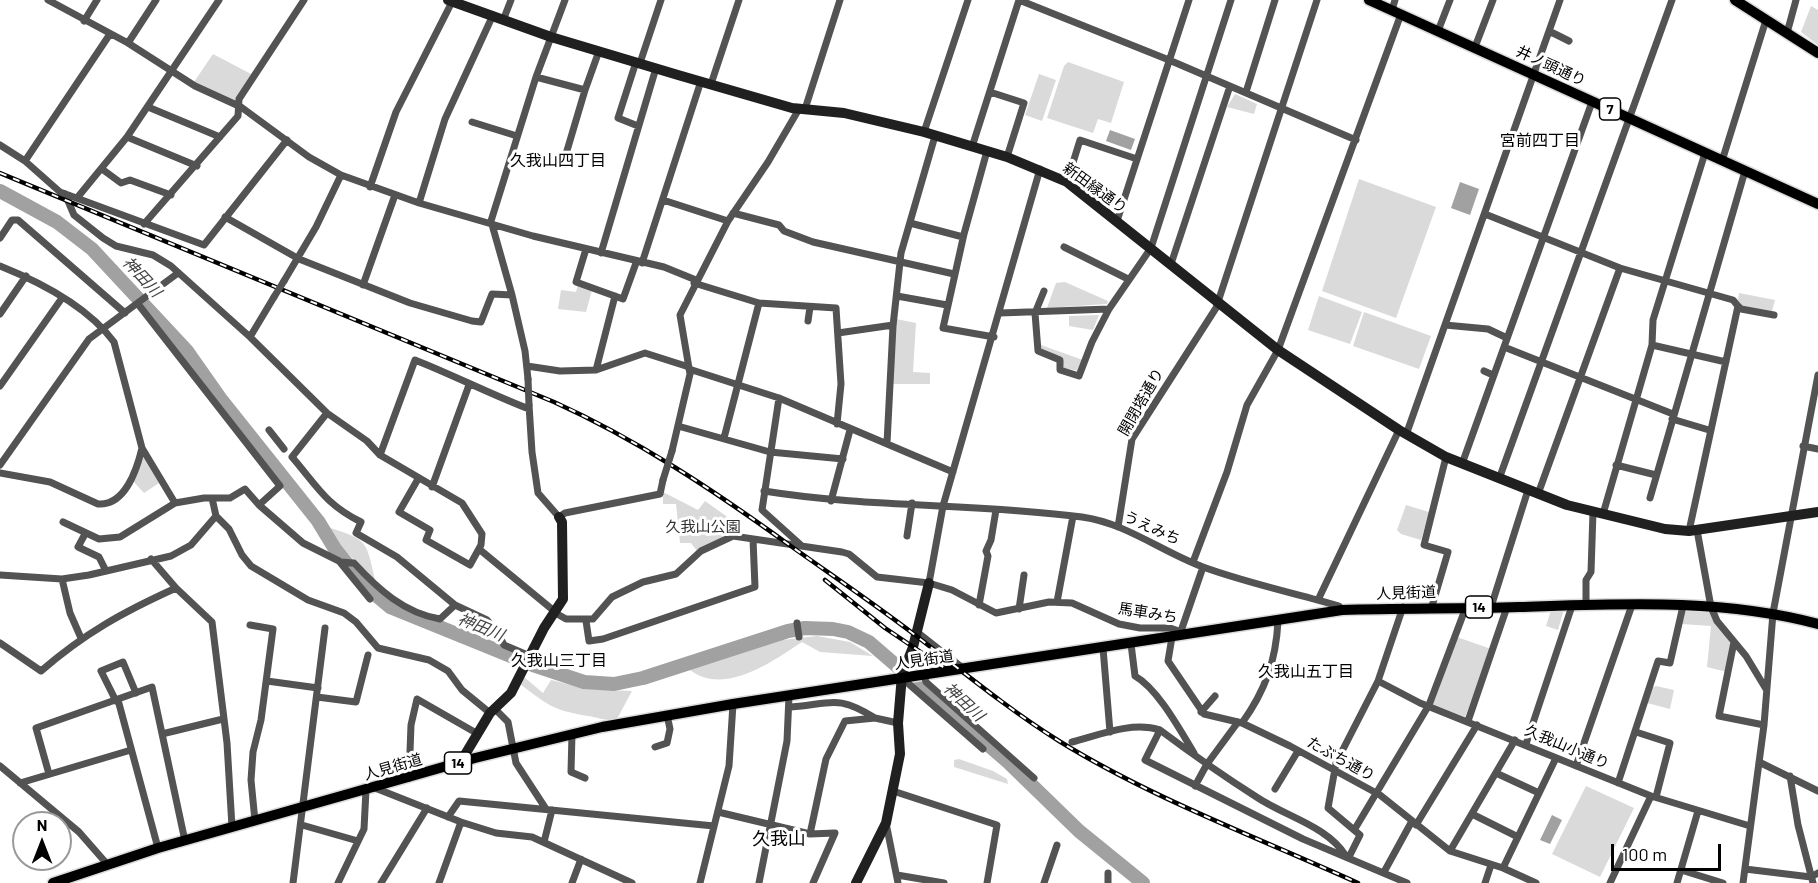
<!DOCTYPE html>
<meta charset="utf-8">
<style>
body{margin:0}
#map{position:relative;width:1818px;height:883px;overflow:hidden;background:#fff;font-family:Barlow,sans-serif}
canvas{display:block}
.north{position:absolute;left:12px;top:811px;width:60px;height:60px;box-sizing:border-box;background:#fff;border:2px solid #999;border-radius:50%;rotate:0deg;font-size:16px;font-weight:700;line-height:24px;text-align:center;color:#000}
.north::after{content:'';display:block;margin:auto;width:21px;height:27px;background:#000;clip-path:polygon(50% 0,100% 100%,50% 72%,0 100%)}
.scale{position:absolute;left:1611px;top:844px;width:110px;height:27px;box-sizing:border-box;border:3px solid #000;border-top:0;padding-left:8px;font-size:18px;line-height:21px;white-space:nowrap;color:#000;-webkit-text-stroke:4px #fff;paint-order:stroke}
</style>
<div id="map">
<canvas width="1818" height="883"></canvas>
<div class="north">N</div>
<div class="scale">100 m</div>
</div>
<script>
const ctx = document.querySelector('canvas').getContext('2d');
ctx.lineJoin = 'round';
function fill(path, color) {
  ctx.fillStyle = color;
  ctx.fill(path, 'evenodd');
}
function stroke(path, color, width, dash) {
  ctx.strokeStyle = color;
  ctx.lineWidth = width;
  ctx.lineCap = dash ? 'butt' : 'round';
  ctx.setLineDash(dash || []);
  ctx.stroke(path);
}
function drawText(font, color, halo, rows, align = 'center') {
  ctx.font = font + ' Barlow,"Noto Sans JP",sans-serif';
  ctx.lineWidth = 6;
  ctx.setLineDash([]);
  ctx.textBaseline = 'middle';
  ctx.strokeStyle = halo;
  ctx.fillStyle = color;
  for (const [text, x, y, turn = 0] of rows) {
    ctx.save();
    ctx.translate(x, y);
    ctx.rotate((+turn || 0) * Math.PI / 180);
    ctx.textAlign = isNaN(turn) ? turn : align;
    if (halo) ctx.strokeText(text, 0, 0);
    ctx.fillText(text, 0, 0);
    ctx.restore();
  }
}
const green = new Path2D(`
 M1811 6 1818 10V45L1801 32Z
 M213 54 251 74 234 102 194 82Z
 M1068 62 1124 82 1111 123 1098 119 1093 133 1047 118 1064 66Z
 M1039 74 1056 80 1042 121 1025 115Z
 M1235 94 1257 104 1254 114 1227 107Z
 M1359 179 1436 207 1396 318 1322 291Z
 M1065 282 1108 301 1107 304 1047 308 1056 283Z
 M578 284 592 290 586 312 558 309 561 290 576 292Z
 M1739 293 1775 300 1772 311 1742 306 1738 300Z
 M1319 296 1362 312 1350 344 1308 330Z
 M1364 312 1431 336 1419 369 1353 346Z
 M1099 315 1093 330 1069 326V316Z
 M896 319 916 323 913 372 930 373V384H892Z
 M1041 345 1083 360 1079 371 1064 368 1062 357 1042 350Z
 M141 458H144L159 483 144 493 133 481Z
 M663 492 698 510 705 501 733 521 727 536 697 551 691 543H680L676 504H663Z
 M1406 505 1429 512 1421 540 1401 534 1397 530Z
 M330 528C371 540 366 544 376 583L337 542Z
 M1564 609 1558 630 1546 626 1551 610Z
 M1685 611 1709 612 1716 625 1732 643 1727 672 1707 667 1711 626 1682 624Z
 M817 636 850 642 873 656 820 652 802 642C772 662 724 696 690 670L782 640Z
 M1457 637 1491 649 1465 717 1434 705 1432 702Z
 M524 677 543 693 551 680 588 689 632 691 617 719C604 721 600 718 588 716 552 710 548 705 520 684Z
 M1656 686 1674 690 1670 709 1647 703 1651 688Z
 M959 759 993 771 1007 779 1008 784 954 767V760Z
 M1586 786 1634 808 1600 877 1552 854Z`);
const water = new Path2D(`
 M1110 130 1135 139 1131 150 1106 141Z
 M1460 182 1479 189 1470 215 1451 208Z
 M1552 815 1562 820 1550 844 1540 840Z`);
const river = new Path2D(`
 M0 191 57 222 92 249 187 351 220 398 318 521 335 549 365 586 390 607 533 665 584 682 614 684 643 678 788 631 805 628 833 629 848 632 869 642 1008 762 1079 831 1143 883`);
const street = new Path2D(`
 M48 0 128 43 195 86 241 107 309 157 341 175 419 203 533 236 664 267 696 280
 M1019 0 1169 60 1356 140
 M1392 10 1395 0
 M504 18 511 0
 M84 21 97 0
 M1438 31 1450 0
 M1549 31 1569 41
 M1787 33 1796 0
 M128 43 156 0
 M1475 47 1493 0
 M636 62 618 118 638 126
 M640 63 661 0
 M536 77 585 90 599 51
 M711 84 739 0
 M990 92 1024 103 1007 157
 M1246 92 1275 0
 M148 107 220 137
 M805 109 840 0
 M472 122 517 136
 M924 132 968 0
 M127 137 197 166
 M0 145 25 161 60 192 204 245 287 140
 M972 147 1019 0
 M987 151 964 234 943 328 994 337
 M566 154 585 90
 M25 161 110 34
 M1722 161 1766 20
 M102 169 121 183 130 180 171 195
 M1067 182 1080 140 1137 159
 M370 187 396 112 453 0
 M65 194 74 215 103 238 116 246 153 255 171 266 250 337 327 413 367 441 380 455 462 503 482 534 481 545 470 565 426 540 430 530 399 512 418 479
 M77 198 127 137 219 0
 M663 200 728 221
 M419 203 445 119 493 15
 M733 213 779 225 784 231 813 242 954 274
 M1485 214 1620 268 1733 300 1738 306 1689 531
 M225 217 299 259 410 303 472 321 481 322 492 294 512 295
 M1117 221 1189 0
 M910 223 963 237
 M144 224 238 116 239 99 304 0
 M0 238 12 220H18L125 313
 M1064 247 1128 279
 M586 249 576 282 623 299 636 263
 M601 253 656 68
 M642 263 701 81
 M1171 264 1230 86
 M0 266C40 282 88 307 114 342L142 448 175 503
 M284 281 316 227 341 175
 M694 283 759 303 836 308 841 384 837 424
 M363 285 395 195
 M1044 291 1035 313 1038 351 1060 360V370L1079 376 1092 342 1109 309 1151 248 1231 0
 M897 296 947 305
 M1738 306 1741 309 1774 315
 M1000 313 1109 309
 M0 314 26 276
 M808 321 810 307
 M1445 325 1488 329 1507 338
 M838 333 893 325
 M250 337 274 297
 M1652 345 1726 362
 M1504 347 1673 414
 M527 366 560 371 596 370 645 353 689 367
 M689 369 779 398 953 472
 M596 370 615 296
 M1484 371 1493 375
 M528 379 525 351 512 295 491 221 536 77 565 0
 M0 386 62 298
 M779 398 762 510 802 546
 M529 405 532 452 538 493 559 517 565 513 660 494 663 480
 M327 413 292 457C317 486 325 504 361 522L356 533 397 557 455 605 487 620 498 633 504 645 530 656
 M1672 419 1709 430
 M678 426 770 452 843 459
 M269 430 284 449
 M1406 435 1560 0
 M724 438 759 303
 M887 443 893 326 901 253 935 136
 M1803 446 1818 449
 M672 451 690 374 680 315 728 221 768 162 799 109
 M380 455 415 360C453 375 490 394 529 409
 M1462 464 1592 102
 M0 465 89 339 178 273
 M1616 465 1656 475
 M0 473 50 482 98 504C125 506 137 469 142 448
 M1499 479 1672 0
 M432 487 469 385
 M764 491C869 508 976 503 1082 517 1126 523 1162 552 1203 567 1247 583 1294 593 1339 606L1342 610
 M1538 494 1620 268
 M1650 498 1745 171
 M831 501 850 430
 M259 505 303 543 339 561 370 599
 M1603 514 1652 345 1653 320 1705 153
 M216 516 229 529 242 555 251 566 308 600 344 613 356 622 378 648 429 660 448 671 462 690 490 713
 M63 522 99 539 120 537 175 503 204 498H230L245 489 259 505 280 486 138 304
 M1118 527 1132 439 1216 308 1317 0
 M1697 530 1711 607 1717 621 1746 656 1766 689
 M85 534 78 547 99 557 106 571
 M907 536 912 503
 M479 549 559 615 566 619H593L612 597 643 582 676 574 701 551 733 536 842 552 849 554 877 577 929 583 952 590 996 613 1049 602 1072 603 1119 624 1140 628H1170L1185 633
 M151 559 176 588
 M340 562 354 563C378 589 404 613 440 619L455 605
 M1193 562 1227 472 1247 405 1278 350 1401 14
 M0 575 62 579 89 575 171 556 191 545 216 516 212 498
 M62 579 70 613 81 638
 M929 583 943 506 1040 169
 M1318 600 1399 430
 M1057 602 1073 516
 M979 605 988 556 986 551 991 540 996 510
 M1586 605V580L1591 572 1593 512
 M1432 606 1448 552 1424 545 1446 457
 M1491 607 1528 490
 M1019 609 1024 575
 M586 621 589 641 603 639 755 587 753 539
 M797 623 799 637
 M250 625 273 629 261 720 253 752 251 780 255 821
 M1181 631 1203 567
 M917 632 964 669
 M1172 637 1168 661 1204 714 1242 723 1290 746 1380 795 1450 851 1503 868 1536 883
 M1734 642 1719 716 1764 725
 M0 643 41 671C85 633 123 612 176 588L212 622 227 743 232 827
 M1131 644 1135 676C1158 689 1180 730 1194 753
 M1103 648 1110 732
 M924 676 926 682 1034 778
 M902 678 983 749
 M267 681 318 688
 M1378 681 1420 703 1651 796 1750 826
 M317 697 356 702 368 655
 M118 700 158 848
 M116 701 101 671 123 662 136 693
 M791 707C831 704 837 694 875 718
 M494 708 508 722 516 763 546 809
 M1201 712 1215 696
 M1468 721 1507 607
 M1242 723C1265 691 1276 661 1278 621
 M1160 730C1192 754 1225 777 1258 798 1287 817 1327 826 1346 856
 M1636 732 1670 743 1656 797
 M162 734 223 719
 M572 734 571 772 585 778
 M1072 742C1099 735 1132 721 1160 730L1145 760 1303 839 1407 883
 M1526 744 1572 606
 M655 747 667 743 670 729 667 715
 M1759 762 1818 791
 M0 766 79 832 107 864
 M1576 766 1632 605
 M1496 773 1539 793
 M49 774 36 728 152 687 185 841
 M1790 776 1798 825 1813 883
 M409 778 411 725 417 699 478 734
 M20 783 131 750
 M1618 783 1658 661 1670 663 1683 606
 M1195 786 1207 764 1238 722
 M375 788 461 822 496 833 532 837 632 883
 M1275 789 1298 751
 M893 791 997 825 987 883
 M718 812 810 834 835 833 813 883
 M1472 814 1518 837
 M448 817 459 801 714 826
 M886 823 898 883
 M302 825 358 841
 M1416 825 1477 725
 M1356 827 1429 705 1466 607
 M810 834 826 759 845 721 875 718 898 723
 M544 842 552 810
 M1450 851 1515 740
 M1349 857 1360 835 1328 808 1336 763 1378 681 1403 607
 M1503 868 1556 758
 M1745 869 1811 877 1818 873
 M1681 870 1723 883
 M1384 872 1412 821
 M897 875 944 883
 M293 883 325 628
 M338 883 364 829 366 790
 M381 883 427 808
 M439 883 461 822
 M572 883 581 859
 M700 883 729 766 733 704
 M759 883 787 741 789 696
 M1044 883 1057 845
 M1108 883V873
 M1485 883 1491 865
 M1610 883 1651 796
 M1677 883 1698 811
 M1743 883 1764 725 1773 613 1818 375`);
const secondary = new Path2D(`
 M448 0 551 37 678 75 792 108 844 113 924 132 1007 157 1067 182 1278 350 1399 430 1446 457 1567 505 1665 529 1689 531 1818 512
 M460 763 490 713 511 693 544 628 563 599 562 522 559 517
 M856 883 886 823 900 754 898 723 902 675 913 647 929 583`);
const primary = new Path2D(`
 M1369 0 1818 204
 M1735 0 1818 53
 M53 883 158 848 475 758 602 727 733 704 1342 610C1401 608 1460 609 1519 607 1618 604 1721 598 1818 624`);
const rail = new Path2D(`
 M0 173 554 402C638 440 713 490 788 544 830 574 873 603 915 635 962 671 1008 709 1059 741 1151 798 1259 838 1358 883
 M825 580 885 628 946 669`);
const streetBridge = new Path2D(`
 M274 297 284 281
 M528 379 529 405
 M663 480 672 451`);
const shields = [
 [1610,109,21],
 [1479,607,27],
 [458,763,27]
];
const shieldNames = [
 ["7",1610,109],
 ["14",1479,607],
 ["14",458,763]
];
const streetNames = [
 ["井ノ頭通り",1551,66,25],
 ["新田縁通り",1095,188,36],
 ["開閉塔通り",1141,402,-60],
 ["うえみち",1152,528,24],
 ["人見街道",1406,593,-2],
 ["馬車みち",1148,613,9],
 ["人見街道",924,660,-8],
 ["久我山小通り",1567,747,23],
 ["たぶち通り",1341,759,29],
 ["人見街道",393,767,-16]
];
const parkNames = [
 ["久我山公園",703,527]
];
const neighbourhoodNames = [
 ["宮前四丁目",1540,141],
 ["久我山四丁目",558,161],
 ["久我山三丁目",559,661],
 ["久我山五丁目",1306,672]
];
const waterNames = [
 ["神田川",142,277,47],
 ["神田川",481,627,22],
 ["神田川",964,702,43]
];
const quarterNames = [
 ["久我山",779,839]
];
fill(green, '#dadada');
fill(water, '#a1a1a1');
stroke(river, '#a1a1a1', 14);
stroke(primary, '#dbdbdb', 13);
stroke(street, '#535353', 7);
stroke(secondary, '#202020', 10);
stroke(primary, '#000', 10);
stroke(rail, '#000', 4.5);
stroke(rail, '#fff', 2, [7]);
stroke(streetBridge, '#535353', 7);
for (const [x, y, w] of shields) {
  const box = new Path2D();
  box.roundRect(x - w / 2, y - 11, w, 22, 4.5);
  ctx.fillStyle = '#fff';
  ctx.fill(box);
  stroke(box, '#000', 1.5);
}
drawText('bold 14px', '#000', null, shieldNames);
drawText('15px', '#000', '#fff', streetNames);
drawText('15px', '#313131', '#fff', parkNames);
drawText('16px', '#000', '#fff', neighbourhoodNames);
drawText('italic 16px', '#424242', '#fff', waterNames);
drawText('18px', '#000', '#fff', quarterNames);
</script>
